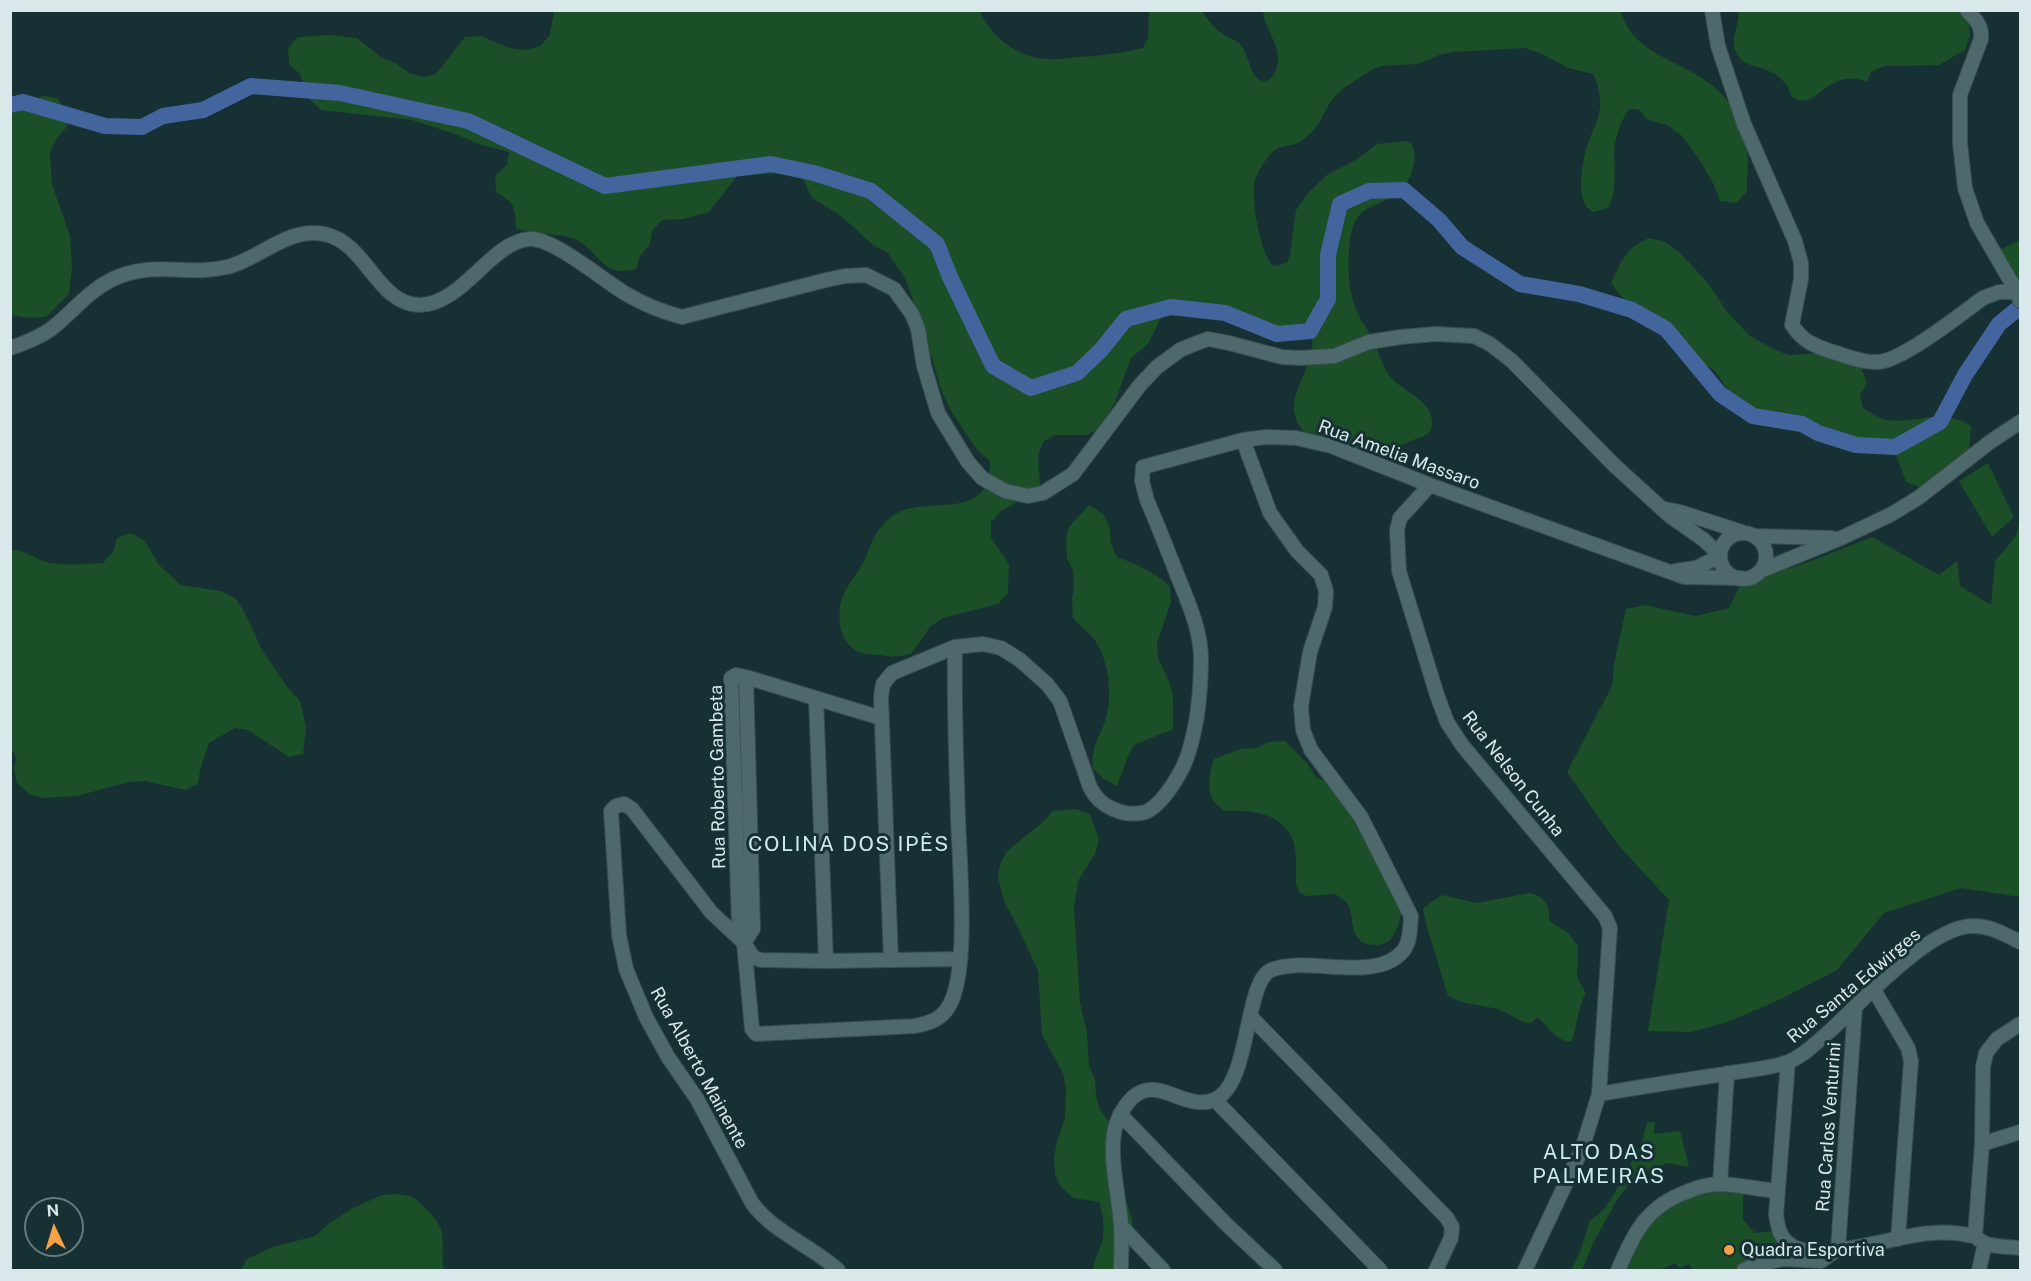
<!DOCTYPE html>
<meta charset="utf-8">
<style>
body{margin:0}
#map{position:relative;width:2031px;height:1281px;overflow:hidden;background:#163033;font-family:"Public Sans",sans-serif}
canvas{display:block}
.frame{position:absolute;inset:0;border:12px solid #d9e8ea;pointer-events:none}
.north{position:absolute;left:24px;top:1197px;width:60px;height:60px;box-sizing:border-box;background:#163033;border:2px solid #647a7c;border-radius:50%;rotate:356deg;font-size:16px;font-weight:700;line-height:24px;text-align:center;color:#d9e8ea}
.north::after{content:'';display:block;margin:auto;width:21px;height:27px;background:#f5a246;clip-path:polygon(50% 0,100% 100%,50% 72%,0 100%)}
</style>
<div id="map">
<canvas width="2031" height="1281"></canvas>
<div class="frame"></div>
<div class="north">N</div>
</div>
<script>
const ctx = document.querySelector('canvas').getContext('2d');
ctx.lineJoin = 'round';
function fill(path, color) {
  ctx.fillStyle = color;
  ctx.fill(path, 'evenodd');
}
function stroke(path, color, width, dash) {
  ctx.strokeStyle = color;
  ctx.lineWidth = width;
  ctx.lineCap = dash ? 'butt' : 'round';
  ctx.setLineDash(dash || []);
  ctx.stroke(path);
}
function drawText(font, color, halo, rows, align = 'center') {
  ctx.font = font + ' "Public Sans",sans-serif';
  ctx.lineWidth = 6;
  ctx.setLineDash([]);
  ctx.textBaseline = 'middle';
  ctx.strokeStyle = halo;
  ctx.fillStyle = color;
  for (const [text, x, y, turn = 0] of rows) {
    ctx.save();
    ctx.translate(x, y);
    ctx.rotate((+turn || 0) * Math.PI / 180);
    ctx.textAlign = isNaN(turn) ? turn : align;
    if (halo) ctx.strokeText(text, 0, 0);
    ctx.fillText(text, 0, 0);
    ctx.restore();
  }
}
const green = new Path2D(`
 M979 10C991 36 1017 58 1047 59 1057 60 1068 58 1079 57 1101 56 1121 53 1143 48L1148 38 1149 11 1201 10C1209 21 1216 31 1228 37 1232 39 1236 40 1240 44 1248 52 1250 76 1260 80 1272 85 1278 68 1278 59 1278 41 1264 28 1263 11H1620C1624 20 1628 30 1636 38 1662 64 1705 69 1729 103 1737 114 1742 133 1746 146 1750 160 1746 176 1747 191L1737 203 1720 201 1714 185 1699 159 1681 135 1667 125 1648 120 1638 109H1629C1623 118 1617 132 1615 144 1612 166 1620 187 1608 208L1593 212C1574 202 1582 164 1587 146 1591 133 1599 121 1600 106 1600 95 1598 84 1593 74L1568 68 1542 54 1525 48 1453 52 1439 55 1418 64 1381 66 1374 69C1362 76 1341 88 1333 99 1325 108 1322 121 1314 130 1309 135 1302 142 1295 144 1288 147 1280 145 1274 151 1267 157 1259 169 1256 177 1249 194 1260 253 1273 266L1280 265 1287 262 1290 255 1296 210 1309 192 1327 175 1354 161 1377 144 1405 141 1412 144C1416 155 1415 163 1411 174 1399 206 1368 199 1356 220 1353 225 1350 235 1350 242 1347 264 1348 293 1358 314 1363 325 1372 335 1376 346 1379 356 1383 366 1389 375 1401 392 1434 399 1432 425 1430 438 1418 437 1408 442 1401 445 1396 451 1388 453 1373 458 1354 456 1338 457 1327 453 1319 446 1311 439 1264 397 1333 364 1306 323L1292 325 1278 332 1254 333 1230 322 1202 303 1180 305 1173 308 1161 318 1148 344 1131 358 1115 402 1100 428 1087 435H1054L1043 442 1038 456 1040 486 1039 490 1001 511 991 522V538L1009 564 1008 593 998 604 943 618 930 627 911 654C899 657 891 657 879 655 872 654 862 655 857 651 840 642 837 620 841 602 844 588 856 576 863 563 869 552 871 539 879 530 884 523 891 516 899 512 931 497 993 521 990 461L978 451 952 413 940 387 933 361 921 332 914 303 905 278 887 252 873 245 840 215 812 198 800 172 737 176 709 212 683 219 662 220 652 231 650 244 640 256 636 269C599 279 599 247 572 238 556 233 535 235 516 228 515 207 515 203 496 192L495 176 507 165 509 152 482 145 455 134 412 120 321 110 310 100 300 74 289 64 288 48 298 37 330 35 357 38 382 58 395 63 409 73 423 77 436 74 465 37 481 36 509 48 525 50 540 46 550 35 554 11Z
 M1738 11H1968L1970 36 1965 50 1939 65 1884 66 1871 72 1867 82C1828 66 1819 109 1795 99 1790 96 1790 92 1788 87 1783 79 1775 73 1766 70 1754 64 1743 67 1736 52 1729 38 1741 24 1738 11Z
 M44 96 57 98 66 111 67 127 57 138 50 152 52 184 70 236 72 268 69 294 46 317 30 318 11 315V101L31 100Z
 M1649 238 1665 242 1679 252 1708 283 1727 312 1750 336 1775 350 1789 355 1819 353 1849 360 1861 367 1867 383 1860 395 1863 408C1871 413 1879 419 1888 420 1919 424 1941 407 1971 426L1969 454 1933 486 1920 487 1906 482 1896 455 1865 446 1854 439 1813 430 1785 418 1771 416 1743 402 1731 394 1714 370 1702 363 1693 350 1642 315 1619 294 1611 283C1623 260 1623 250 1649 238Z
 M2020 240V283L2012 277 1997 251Z
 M1988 463 2014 517 1992 537 1959 481Z
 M1089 505 1104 515 1110 528 1111 544 1117 557C1137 564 1154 572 1170 586L1171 602 1157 643 1158 658 1170 684 1173 697V729L1134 745 1127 759 1117 786 1104 779 1093 769C1091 748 1097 742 1104 724 1113 701 1110 663 1096 642 1090 633 1080 626 1073 618L1072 600 1074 586 1073 570 1067 558 1066 542 1068 528Z
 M2020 518V897L1961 888 1884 913 1837 970 1781 999 1728 1022 1691 1032 1648 1031 1669 900 1619 846 1567 772 1612 686 1614 664 1626 609 1645 605 1695 616 1729 608 1741 583 1806 563 1872 537 1939 575 1957 561 1960 586 1991 605 1995 561 2016 536Z
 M130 533 144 540 159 565 181 585 221 591 235 598 244 611 262 650 288 688 300 701 306 727 303 754 289 757 248 730 235 728 209 743 200 770 198 784 185 790 145 781 129 782 77 796 42 798 29 794 17 783 14 770 16 757 10 746 11 550C24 549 33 558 46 562 65 566 84 564 103 563L113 552 117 538Z
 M1285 741 1308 764 1316 777 1333 785C1349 810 1364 835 1380 860 1386 870 1395 881 1400 891 1405 905 1400 929 1390 940 1384 946 1371 946 1364 943 1347 934 1356 913 1346 902 1343 899 1338 896 1335 894L1305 896 1299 892 1296 885C1296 873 1297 848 1292 838 1280 812 1250 810 1225 811 1222 809 1217 805 1214 802 1206 790 1210 771 1214 759L1240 749 1256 748 1269 742Z
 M1076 809 1090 814 1099 840 1095 854 1078 881 1074 908 1080 1003 1087 1032 1089 1066 1095 1079 1096 1095 1099 1108 1108 1121 1117 1147 1121 1160 1123 1192 1132 1218 1133 1234 1125 1270H1093C1094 1259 1099 1252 1102 1242 1105 1228 1103 1215 1099 1202L1073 1198 1061 1187 1055 1175 1054 1159 1056 1145 1065 1118 1066 1089 1063 1073 1042 1035 1038 971 1013 917 1005 904 998 878 1000 864 1007 851 1043 822 1053 811Z
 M1529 893C1544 895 1551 907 1549 921L1568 933 1578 946 1577 976 1580 983 1586 993C1578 1007 1577 1025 1572 1041 1559 1044 1547 1026 1538 1017L1531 1023H1526L1498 1009 1461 1002 1448 996 1426 924 1423 908 1442 895 1477 903Z
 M1647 1122H1655L1654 1134 1680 1131 1689 1167 1668 1163 1637 1174 1617 1200 1593 1243 1582 1270H1571L1581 1249 1589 1222 1605 1208 1626 1174 1643 1139Z
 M1717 1186 1743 1190V1220L1755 1233 1773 1231 1787 1250 1736 1270H1694L1689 1264 1680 1268 1675 1263 1660 1270H1622L1639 1237 1675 1198Z
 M398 1194C402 1195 408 1195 412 1197 421 1202 441 1222 442 1233 444 1246 441 1257 444 1270H241L247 1259 273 1247 315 1236 327 1225 353 1208 382 1195Z`);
const river = new Path2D(`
 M10 105 23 102 105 126 142 127 163 116 203 110 251 86 340 93 468 121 605 186 771 164 814 173 871 191 937 244 950 277 993 366 1031 388 1077 373 1101 350 1126 319 1171 307 1225 313 1277 334 1310 331 1328 299V255L1340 204 1369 191 1404 190 1439 220 1462 247 1520 284 1579 294 1632 310 1666 329 1720 394 1753 416 1802 424 1818 433 1856 445 1895 447 1940 422 1965 375 1999 324 2020 307`);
const minor = new Path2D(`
 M1712 10 1718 46 1744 124 1795 241 1801 263V279L1792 325C1803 342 1815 346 1833 352 1848 356 1862 363 1878 362 1902 361 1961 314 1983 298L1999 292H2017L2020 301
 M1967 10C1976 20 1982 25 1981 39L1960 95V143L1965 188 1977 223 2017 292
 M10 348C25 343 39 338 51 329 72 313 87 292 111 280 153 259 185 277 227 267 260 259 287 227 324 234 366 242 377 304 419 305 463 305 491 241 530 239 554 238 605 282 628 295 645 305 663 312 682 317L826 280 845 276 866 275 894 289 912 314 918 329 924 366 938 413 968 462 982 478 1005 491 1028 496 1043 493 1073 474 1140 385 1157 367 1180 350 1192 345 1208 339 1229 343 1282 357 1299 358 1334 356 1369 342 1401 337 1435 334 1474 336 1490 344 1512 361 1614 465 1670 516 1704 540 1720 555
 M1430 485 1400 518 1397 530 1399 571 1437 695 1447 722 1462 745 1605 916 1610 928 1599 1094 1582 1149 1525 1270
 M1664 509 1680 512 1742 532
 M1720 556a23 23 0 1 1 46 0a23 23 0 1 1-46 0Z
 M1755 536 1833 538
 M1675 571 1696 568 1720 556
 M1760 571 1841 538 1890 515 1918 498 1990 442 2020 422
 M816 698 826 961
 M881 718 746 677 736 675 731 678 739 925 744 943 752 1029 756 1034 915 1026C929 1023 941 1020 949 1006 970 971 959 860 958 816 956 760 954 703 955 647
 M744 943 753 929 746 677
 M891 960 881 697 883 684 892 673 955 647 983 644 1001 648 1020 660 1047 684 1060 701 1090 787C1097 802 1109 809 1125 813 1132 814 1141 814 1148 811 1165 801 1184 770 1189 751 1198 722 1201 687 1201 656 1200 628 1188 602 1178 577 1168 551 1158 526 1147 500L1142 481 1143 467 1243 440 1266 437 1296 438 1331 446 1430 485 1637 560 1684 577 1741 578
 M1874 990 1908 1048 1911 1061 1898 1239
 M1250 1016 1447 1218 1452 1227 1451 1238 1436 1270
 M1788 1062 1776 1215C1778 1226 1779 1236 1788 1243 1813 1266 1899 1234 1932 1233 1945 1232 1960 1233 1973 1236 1977 1237 1980 1241 1984 1243 1994 1247 2010 1247 2020 1248
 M1599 1094C1641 1087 1683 1080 1725 1074 1746 1070 1769 1069 1788 1062 1805 1055 1818 1041 1832 1029 1863 1000 1923 935 1964 927 1985 923 2003 933 2020 942
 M1215 1100 1380 1270
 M1120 1114 1226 1224 1275 1270
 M1982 1144 2020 1132
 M1720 1184 1727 1073
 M1122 1227 1163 1270
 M1975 1236 1982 1144 1983 1067 1986 1053 1997 1039 2020 1024
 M838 1270C812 1246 774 1233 752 1203L697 1099 668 1057 646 1017 626 969 619 935 611 811 616 806 624 804 632 809 711 912 744 943 753 957 761 960 826 961 960 959
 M1121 1270C1121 1255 1122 1240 1121 1225 1119 1193 1105 1145 1119 1117 1148 1059 1180 1114 1214 1100 1251 1085 1244 982 1271 970 1306 955 1376 984 1403 951 1411 942 1410 926 1411 916L1361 817 1311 750 1303 730 1301 706 1310 652 1325 607 1326 591 1321 575 1297 551 1270 513 1243 440
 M1618 1270C1635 1232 1646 1206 1689 1191 1698 1187 1711 1184 1721 1184 1739 1185 1758 1189 1776 1191
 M1744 1270 1757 1264 1784 1259 1821 1261 1838 1249 1855 1008
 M1979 1270 1985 1243`);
const markers = [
 [1729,1250,6,"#f5a246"]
];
const streetNames = [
 ["Rua Amelia Massaro",1399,455,20],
 ["Rua Nelson Cunha",1513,774,52],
 ["Rua Roberto Gambeta",718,777,-91],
 ["Rua Santa Edwirges",1854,986,-40],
 ["Rua Alberto Mainente",699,1068,61],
 ["Rua Carlos Venturini",1829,1127,-86]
];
const poiNames = [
 ["Quadra Esportiva",1741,1250]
];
const quarterNames = [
 ["COLINA DOS IPÊS",849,845],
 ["ALTO DAS",1599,1153],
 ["PALMEIRAS",1599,1177]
];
fill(green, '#1a4f28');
stroke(river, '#43659d', 16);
stroke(minor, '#384e51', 16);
stroke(minor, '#4e696c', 14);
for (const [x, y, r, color] of markers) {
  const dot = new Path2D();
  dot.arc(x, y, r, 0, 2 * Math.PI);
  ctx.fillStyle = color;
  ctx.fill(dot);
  stroke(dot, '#163033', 2);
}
drawText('18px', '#d9e8ea', '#163033', streetNames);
drawText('18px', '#d9e8ea', '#163033', poiNames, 'left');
ctx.letterSpacing = '1.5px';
drawText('21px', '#ccebee', '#163033', quarterNames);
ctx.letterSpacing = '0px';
</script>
